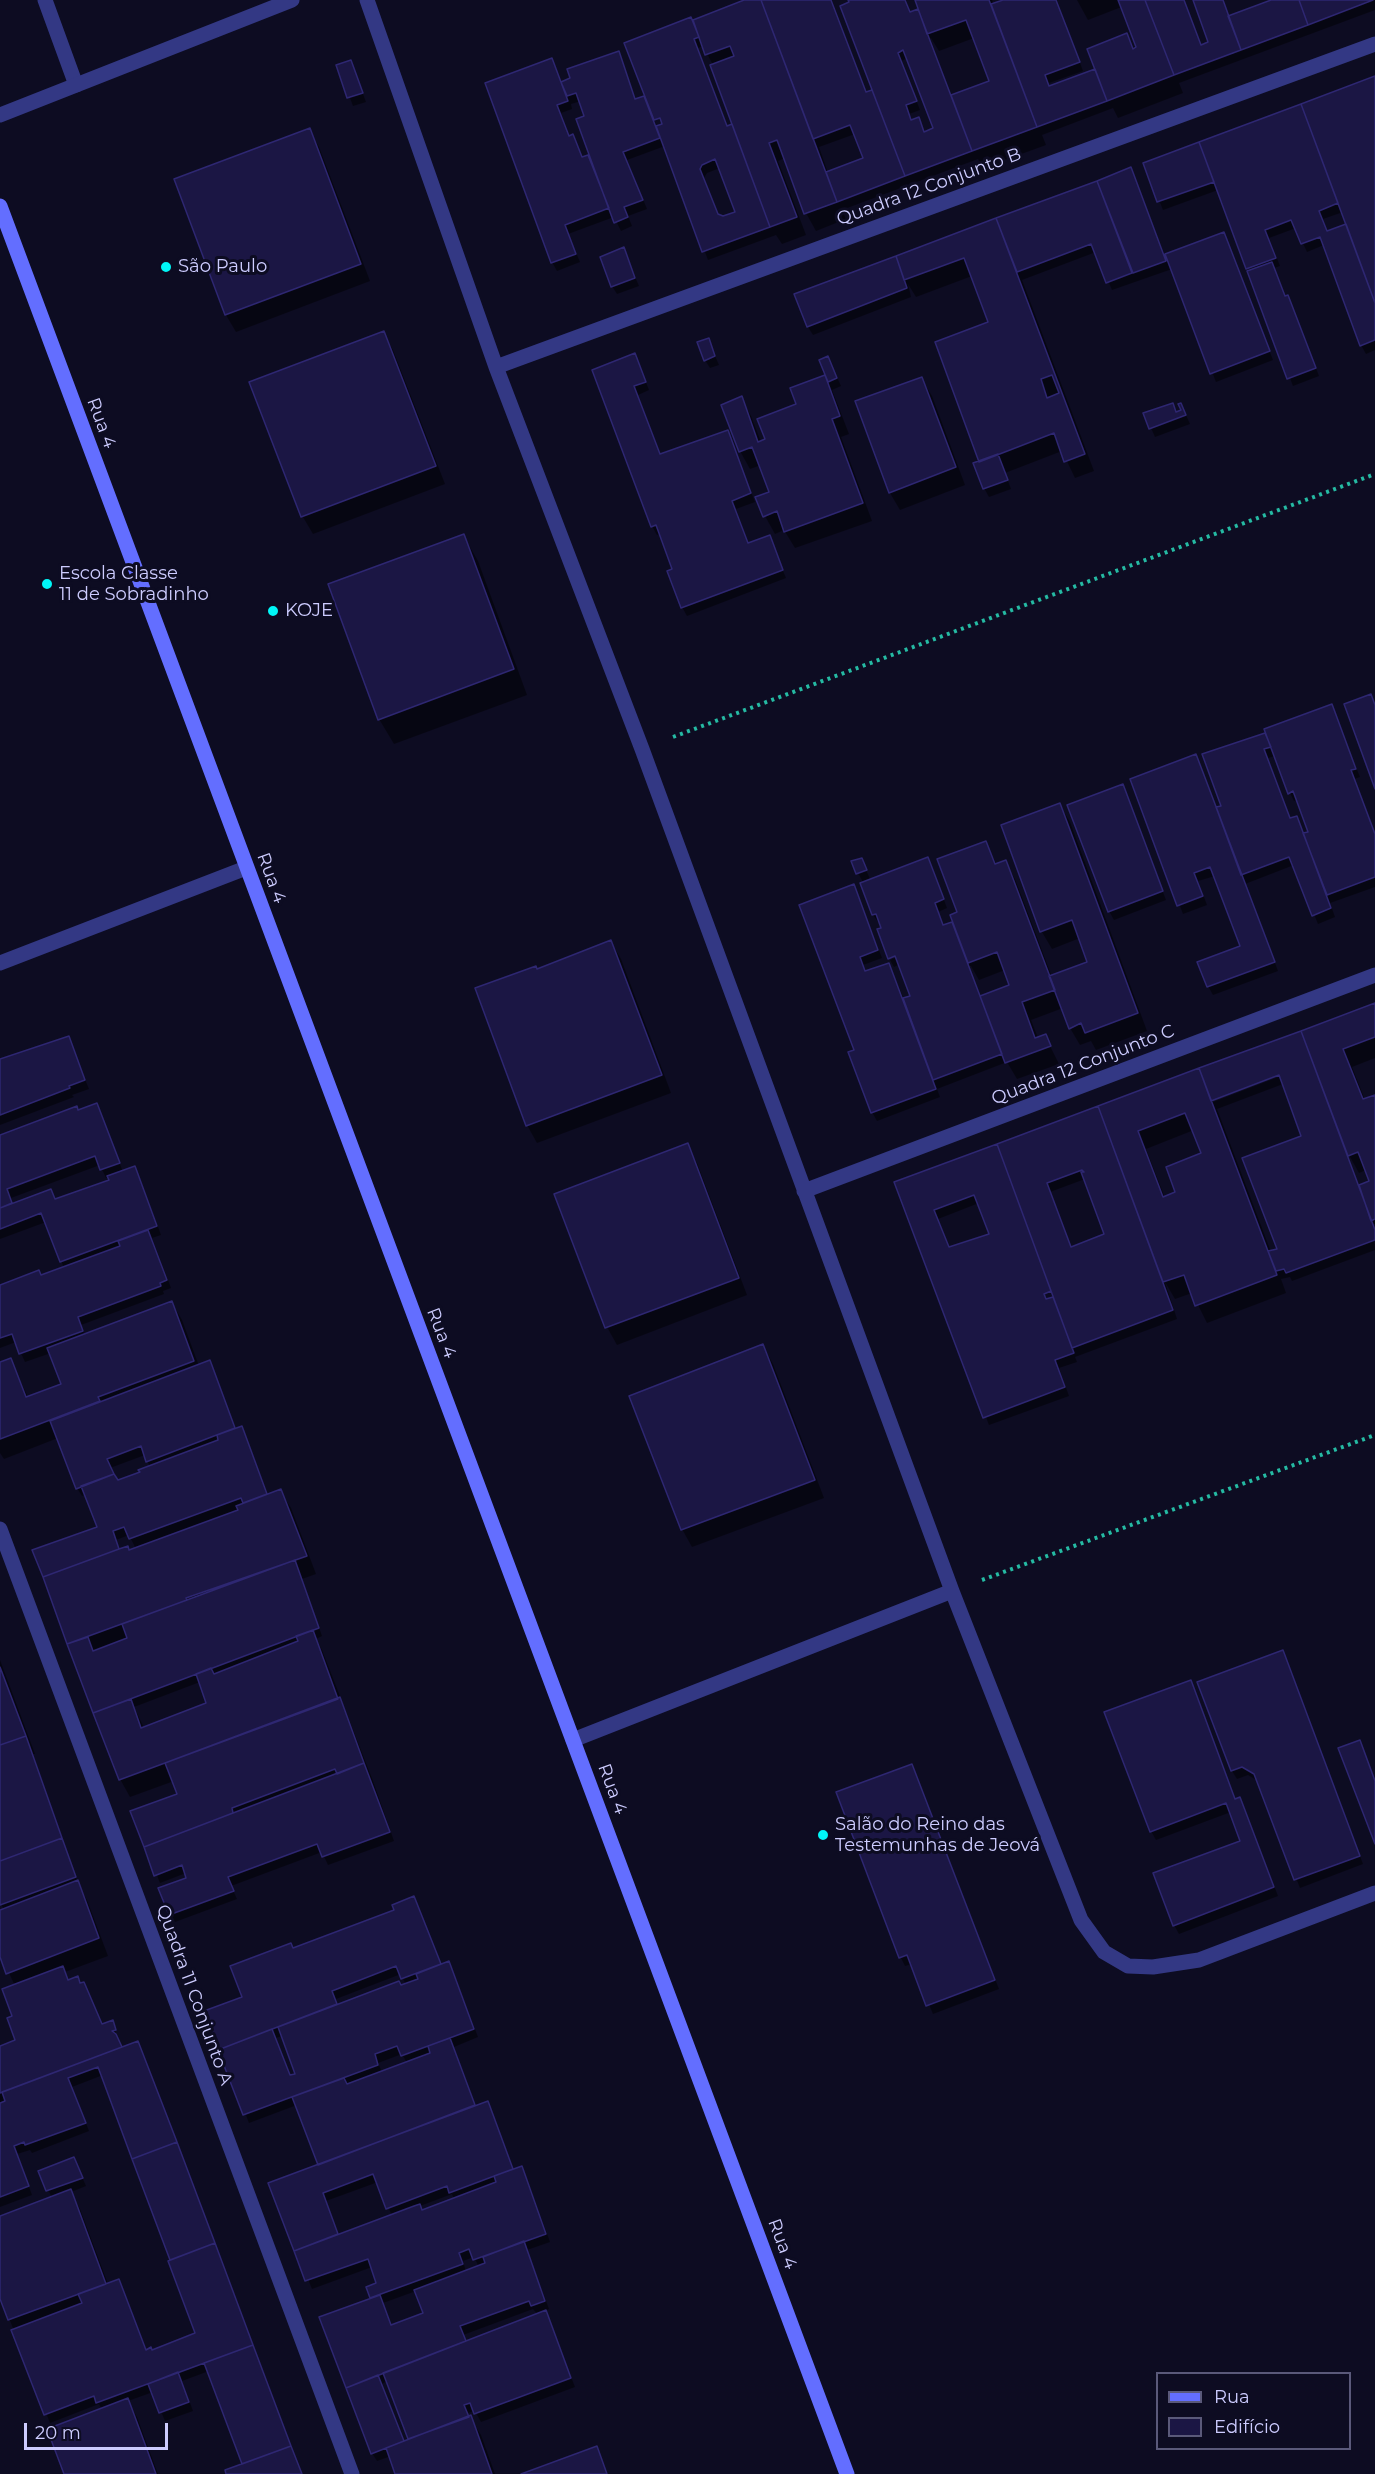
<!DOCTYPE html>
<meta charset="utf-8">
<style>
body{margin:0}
#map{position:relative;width:1375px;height:2474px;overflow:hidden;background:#0d0c22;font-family:Montserrat,sans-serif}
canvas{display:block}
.legend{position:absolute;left:1156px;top:2372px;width:195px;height:78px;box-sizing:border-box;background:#0d0c22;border:2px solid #5a597a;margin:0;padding:8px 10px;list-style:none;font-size:18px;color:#cdccff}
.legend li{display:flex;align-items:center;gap:12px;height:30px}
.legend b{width:30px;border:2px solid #5a597a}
.scale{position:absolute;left:24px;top:2423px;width:144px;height:27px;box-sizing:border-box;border:3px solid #cdccff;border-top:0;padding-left:8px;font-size:18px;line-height:21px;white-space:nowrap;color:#cdccff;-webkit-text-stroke:4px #0d0c22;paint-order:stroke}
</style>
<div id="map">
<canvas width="1375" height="2474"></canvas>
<ul class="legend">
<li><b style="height:8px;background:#636eff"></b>Rua</li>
<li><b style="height:16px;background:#1b1644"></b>Edifício</li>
</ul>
<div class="scale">20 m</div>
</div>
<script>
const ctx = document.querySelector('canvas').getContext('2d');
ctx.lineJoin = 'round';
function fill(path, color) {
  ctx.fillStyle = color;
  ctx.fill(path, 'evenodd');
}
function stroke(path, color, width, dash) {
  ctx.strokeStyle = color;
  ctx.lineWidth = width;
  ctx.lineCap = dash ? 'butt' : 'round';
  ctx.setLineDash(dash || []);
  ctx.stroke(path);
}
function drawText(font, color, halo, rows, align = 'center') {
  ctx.font = font + ' Montserrat,sans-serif';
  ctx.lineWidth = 6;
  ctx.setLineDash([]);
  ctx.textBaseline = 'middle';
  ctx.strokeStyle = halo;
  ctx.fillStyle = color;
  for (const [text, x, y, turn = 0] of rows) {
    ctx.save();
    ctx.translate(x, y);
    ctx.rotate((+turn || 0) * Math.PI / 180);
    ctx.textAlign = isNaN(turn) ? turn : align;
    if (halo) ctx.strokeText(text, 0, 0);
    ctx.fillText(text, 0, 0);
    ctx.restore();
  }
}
const shadow = new Path2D(`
 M748 0H832L867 94 874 91 850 0H906L911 13 920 10 916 0H992L994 5 1007 0H1057L1083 71 1049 83 1050 87 1097 70 1126 35 1134 50 1138 47 1124 6 1088 20 1077 0H1184L1201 46 1210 43 1194 0H1223L1229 17 1275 0H1375V10L1179 83 1183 93 1118 118 1113 108 1042 135 1046 145 983 168 978 159 842 210 846 219 816 231 806 213 785 158 778 161 806 235 782 244 776 235 708 260 665 146 627 160 647 209 628 216 632 226 621 231 614 217 568 234 580 262 557 271 552 262V59L562 83 618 53 636 100 646 97 690 19 695 28ZM930 38H931L939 51 974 38 990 81 951 96ZM703 46 713 65 736 132 728 127 698 48ZM908 58 935 129 925 133 918 119 912 121 909 114 920 110 901 61ZM581 101 586 117 590 155 582 158 572 136 570 137 561 113 572 109 571 104ZM661 116 665 125 655 128 652 119ZM855 134 865 159 828 173 819 147ZM720 168 737 212 723 217 719 216 704 178 707 173Z
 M351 62 366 102 353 106 338 66Z
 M1375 78V350L1366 354 1361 345 1324 245 1307 252 1296 228 1269 238 1280 266 1274 268 1286 297 1292 305 1319 376 1293 386 1218 190 1163 210 1145 164ZM1343 212 1348 225 1328 233 1323 219Z
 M309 130 319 147 370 281 236 332 226 315Z
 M1131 169 1165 256 1224 234 1273 360 1216 382 1172 269 1112 290 1096 252 1022 280 1094 471 1075 478 1062 451 1005 473 1011 489 989 497 984 488 981 461 990 323 972 276 916 297 908 284 911 297 813 335 808 327 796 295Z
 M623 249 639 286 617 294 612 286Z
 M383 332 393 350 445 484 313 534 303 517 251 383Z
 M708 340 719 365 710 368 705 360Z
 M635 355 649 390 638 395 661 455 727 432 755 502 736 509 749 544 769 537 786 578 687 616 682 607 674 570 661 534 657 535 652 526 594 371Z
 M828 358 841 386 832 390 849 434 841 437 872 521 795 548 784 530 775 534 765 516 757 497 771 492 761 465 750 469 740 451 741 398 751 416 761 442 767 440 798 405 792 389 827 375Z
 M921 378 932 396 965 485 900 510 890 493 857 402Z
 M1181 404 1190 424 1155 437 1145 414 1172 405 1177 413 1182 411Z
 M463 535 478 561 527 695 394 744 379 719Z
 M1331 706 1360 777 1354 779 1375 834V887L1330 903 1335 917 1318 924 1294 865 1245 884 1278 971 1213 995 1208 986 1242 947 1215 876 1198 881 1207 905 1183 914 1132 779 1216 808 1223 807 1204 755 1233 743 1237 745ZM1275 756 1290 793 1294 801 1298 800 1310 833 1304 834 1296 817 1290 820 1268 758Z
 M1122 786 1166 900 1114 920 1109 911Z
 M1060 805 1070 822 1147 1031 1096 1050 1091 1041 1080 1045 1070 1028 1063 1008 1031 1020 1038 1038 1045 1036 1059 1064 1017 1079 1007 1062 937 1089 940 1097 877 1121 872 1112 856 1051 854 886 882 958 863 965 866 973 889 965 904 999 912 997 900 964 894 967 890 960 903 955 873 915 864 884 858 873 861 859 871 881 932 868 947 908 938 912 944 926 951 924 955 930 986 843 997 865 1005 862 1015 879 1052 977 1089 963 1080 938 1052 949 1042 932 1003 826ZM969 966H971L979 980 1005 970 1011 985 981 997Z
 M611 942 621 959 671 1093 537 1143 527 1125Z
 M1375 1004V1058L1352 1067 1365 1100 1375 1096V1224H1373L1375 1250 1292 1281 1290 1277 1281 1279 1286 1293 1207 1323 1192 1293 1175 1299 1165 1282 1177 1319 1075 1357 1077 1362 1059 1368 1069 1396 989 1425 896 1183ZM1285 1071 1286 1074 1213 1102V1099ZM1283 1084 1303 1137 1279 1250 1271 1252 1217 1109ZM1194 1130 1203 1154 1177 1193 1165 1198 1146 1149ZM1349 1155 1359 1173 1366 1170 1370 1182 1359 1186 1348 1156ZM1085 1179 1106 1235 1071 1248 1050 1192ZM979 1203 991 1235 950 1248 938 1219ZM1052 1289 1055 1298 1045 1301 1042 1293Z
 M68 1038 89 1089 72 1095 74 1097 0 1125V1061Z
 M97 1105 123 1172 134 1168 139 1176 161 1235 152 1238 171 1288 163 1291 164 1294 81 1325 85 1336 172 1303 182 1320 199 1366 209 1362 236 1429 241 1428 246 1436 268 1495 280 1491 291 1508 316 1574 302 1579 322 1636 316 1639 322 1650 373 1781 394 1841 328 1865 322 1852 231 1886 237 1899 175 1922 170 1914 188 1879 186 1873 160 1883 132 1812 179 1795 174 1781 130 1797 120 1779 34 1551 99 1527 86 1494 82 1496 77 1488 58 1438 4 1459 0 1453V1363L10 1359 28 1397 63 1385 51 1353 25 1362 16 1342 0 1348V1287L41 1276 64 1268 46 1222 0 1239V1137ZM100 1165 106 1178 109 1177 111 1181 56 1201 51 1191 13 1205 11 1198ZM145 1455 150 1467 142 1473 118 1482 110 1468ZM129 1535 136 1549 129 1552 120 1551 116 1540ZM200 1682 208 1704 144 1728 134 1707Z
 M687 1145 697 1163 747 1295 617 1345 607 1327 556 1195Z
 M763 1346 773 1364 824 1498 692 1547 682 1529Z
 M1282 1652 1363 1864 1300 1888 1258 1781 1248 1775 1237 1779 1232 1771Z
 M0 1660 35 1754H33L79 1886 87 1900 108 1956 65 1972 69 1981 77 1978 103 2025 112 2022 122 2049 138 2042 142 2051 302 2474H228L244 2465 209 2371 182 2381 193 2411 165 2421 153 2392 128 2401 137 2417 158 2474H66L102 2410 99 2404 50 2423 0 2295V2218L52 2198 40 2172 74 2159 86 2186 71 2192 80 2209 108 2284 119 2280 123 2289 147 2351H152L197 2334 103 2075 72 2087 89 2131 32 2153 30 2150 17 2154 32 2195 0 2207V2047L17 2041 13 2017 15 1986 0 1953V1912L4 1910 0 1901Z
 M1195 1691 1235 1800 1239 1799 1244 1807 1278 1896 1179 1934 1174 1925 1242 1842 1231 1812 1156 1840 1151 1831Z
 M912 1766 999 1989 933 2014 912 1964 905 1966 901 1958 838 1793Z
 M414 1898 441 1965 448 1963 453 1971 478 2037 454 2047 476 2107 487 2103 492 2112 514 2170 521 2168 526 2176 550 2242 527 2250 549 2309 545 2311 575 2387 481 2422 475 2411 467 2413 481 2435 495 2474H397L391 2456 377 2461 372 2453V2299L368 2288 378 2284 372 2267 312 2289 270 2184 319 2166 297 2105 249 2123 206 2012 244 1998 293 1950 396 1911ZM401 1974 406 1985 338 2005 336 1999ZM282 2036 297 2075 291 2077 276 2038ZM402 2054 407 2063 382 2072 378 2063ZM378 2182 392 2216 339 2235 326 2201ZM452 2194 454 2199 423 2211 420 2206ZM474 2257 479 2267 466 2272 463 2261ZM416 2291 425 2314 392 2326 383 2303ZM533 2309 538 2315 466 2343 463 2335ZM387 2381 410 2440 405 2442 382 2384Z`);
const building = new Path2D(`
 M744 0H761L837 202 804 214 777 140 769 143 797 217 770 227 710 65 734 56 730 46 705 55 693 20Z
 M761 0H831L866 92 872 90 905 176 837 202 826 172 863 158 850 125 813 139Z
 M848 0H905L910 12 918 9 972 151 905 176 840 6 849 2ZM903 50 933 128 924 132 919 117 911 120 906 105 917 101 898 53Z
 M915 0H989L1037 127 972 151 951 95 989 81 966 20 927 34Z
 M1003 0H1056L1080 62 1045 75 1049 86 1095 69 1107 101 1037 127 991 4Z
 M1118 0H1145L1174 75 1107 101 1087 49 1127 33 1133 49 1136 47Z
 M1145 0H1184L1201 45 1208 42 1193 0H1223L1241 50 1174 75Z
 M1271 0H1299L1308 25 1241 50 1228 16Z
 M1299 0H1373L1308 25Z
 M691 17 699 37 694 39 727 126 732 124 770 227 702 252 656 126 662 124 660 118 654 120 624 43ZM715 159 735 212 723 216 718 214 700 169 702 165Z
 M619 51 635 99 644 96 660 138 623 152 643 200 624 207 628 217 614 223 576 119 584 116 576 93 567 96 561 82 570 78 567 69Z
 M552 58 568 101 557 105 569 136 573 134 582 157 588 155 609 208 565 225 576 254 551 263 485 83Z
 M351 60 363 93 347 98 336 65Z
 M1375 76V303L1301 104Z
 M1301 104 1338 203 1319 211 1327 231 1346 224 1375 303V340L1360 346 1320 237 1301 244 1291 220 1265 230 1276 258 1246 269 1199 142Z
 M310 128 361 264 225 315 174 179Z
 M1199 142 1214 182 1157 202 1143 163Z
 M1131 167 1166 261 1133 273 1097 181Z
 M1097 181 1132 273 1106 283 1091 244 1017 272 996 218Z
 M996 218 1085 454 1064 462 1054 433 979 462 935 342 988 322 964 258 904 280 896 256ZM1052 375 1059 393 1047 398 1041 379Z
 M1224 232 1270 351 1210 374 1165 254Z
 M624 247 635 278 611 287 600 257Z
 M896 256 907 288 807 327 794 294Z
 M1272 262 1285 296 1288 295 1316 368 1287 379 1247 271Z
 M384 331 436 466 301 517 249 382Z
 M709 338 715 356 704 361 697 342Z
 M635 353 646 382 634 386 660 454 728 430 751 493 732 501 748 543 770 535 783 570 681 608 667 571 672 569 656 525 651 527 592 370Z
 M828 356 837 378 828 382 819 360Z
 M825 375 840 416 832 419 863 503 784 532 777 511 763 517 755 497 769 492 752 447 739 452 721 405 742 396 758 442 765 439 757 419 796 404 790 388Z
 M922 377 956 467 889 493 855 401Z
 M1173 403 1176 412 1181 410 1178 404 1181 403 1186 415 1149 429 1143 413Z
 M998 454 1008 480 983 489 973 463Z
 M464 534 514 669 378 720 328 584Z
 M1371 694 1375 705V789L1344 704Z
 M1332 704 1356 769 1351 770 1375 834V877L1327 895 1303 833 1308 832 1293 791 1288 794 1264 729Z
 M1265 733 1271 747 1264 749 1290 818 1297 816 1331 908 1312 916 1289 857 1241 875 1216 807 1221 806 1202 754Z
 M1196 754 1275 962 1207 987 1197 962 1240 946 1210 867 1194 873 1203 896 1177 906 1130 779Z
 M1123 784 1163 891 1108 912 1067 805Z
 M1060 803 1138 1013 1085 1033 1081 1023 1069 1029 1049 976 1087 962 1072 920 1040 932 1001 825Z
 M986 841 995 864 1006 860 1055 990 1022 1002 1035 1038 1046 1034 1051 1046 1005 1063 980 996 1009 985 997 952 968 963 950 915 957 912 937 859Z
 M928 857 944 899 935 903 943 925 952 922 1002 1054 933 1080 903 998 910 996 895 956 888 959 877 929 881 928 876 914 872 915 860 883Z
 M862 858 867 870 856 874 851 861Z
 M854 884 878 950 860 957 865 971 889 963 936 1089 871 1113 848 1052 854 1050 799 905Z
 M611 940 662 1075 526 1126 475 988 536 966 537 969Z
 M1375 1003V1037L1343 1049 1363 1099 1375 1095V1219L1371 1221 1359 1185 1369 1181 1358 1152 1348 1156 1301 1031Z
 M1301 1031 1375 1230V1240L1286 1273 1284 1269 1276 1271 1268 1251 1277 1249 1242 1158 1301 1136 1279 1075 1211 1101 1199 1068Z
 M69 1036 85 1080 69 1086 70 1088 0 1115V1059Z
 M1199 1068 1277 1275 1195 1306 1184 1275 1163 1282 1098 1106ZM1185 1113 1201 1153 1166 1167 1175 1192 1163 1197 1138 1131Z
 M97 1103 120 1163 100 1170 95 1156 7 1189 12 1203 0 1208V1135L77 1106 78 1110Z
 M1098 1106 1173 1310 1072 1348 997 1144ZM1082 1170 1084 1172H1081L1104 1234 1071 1247 1047 1183Z
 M688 1143 739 1278 605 1328 554 1194Z
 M997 1144 1051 1291 1044 1294 1046 1299 1053 1297 1074 1353 1055 1360 1065 1387 983 1418 894 1182ZM974 1195 989 1234 949 1247 934 1210Z
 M135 1166 157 1226 60 1262 41 1213 0 1229V1208L51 1189 55 1199 109 1180 107 1176Z
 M148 1230 167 1280 160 1283 161 1286 78 1317 83 1331 19 1354 12 1334 0 1338V1285L39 1270 41 1275 120 1246 118 1241Z
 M172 1301 194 1361 98 1397 100 1401 0 1439V1362L11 1358 26 1397 61 1384 47 1348Z
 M763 1344 815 1480 681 1530 629 1396Z
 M210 1360 235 1428 146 1462 141 1446 107 1459 114 1474 76 1489 50 1421Z
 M242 1426 267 1494 243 1503 241 1498 129 1539 124 1527 113 1531 119 1549 43 1577 32 1550 97 1527 81 1486 114 1474 118 1480 140 1472 138 1470 218 1440 217 1435Z
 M281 1489 307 1556 186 1598 187 1600 67 1644 43 1577 119 1549 128 1546 129 1550 238 1510 236 1506Z
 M295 1560 319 1628 93 1713 67 1644 88 1637 93 1651 127 1638 122 1624Z
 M313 1630 338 1699 119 1780 93 1713 131 1699 141 1728 206 1703 196 1674 211 1668 214 1674 298 1641 296 1636Z
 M1283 1650 1360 1856 1294 1880 1254 1774 1242 1767 1231 1771 1197 1682Z
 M0 1667 26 1736 0 1745Z
 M1191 1680 1235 1799 1240 1797 1274 1887 1173 1926 1153 1873 1240 1841 1226 1803 1150 1832 1104 1712Z
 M340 1697 364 1763 337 1774 335 1769 232 1808 233 1813 144 1847 130 1811 177 1794 165 1763Z
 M26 1736 62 1838 0 1861V1745Z
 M1360 1740 1375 1781V1844L1338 1748Z
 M364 1763 390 1832 322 1857 317 1844 228 1877 234 1891 169 1915 158 1888 186 1878 182 1865 154 1876 144 1847Z
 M912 1764 995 1980 926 2006 907 1955 899 1958 836 1792Z
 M62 1838 76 1877 0 1905V1861Z
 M78 1880 99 1938 6 1974 0 1957V1910Z
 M414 1896 441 1964 401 1979 396 1966 332 1991 337 2004 218 2050 204 2011 242 1997 230 1966 291 1943 293 1948 394 1910 392 1905Z
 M449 1961 474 2029 401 2056 397 2046 375 2054 378 2065 243 2115 218 2050 272 2029 290 2075 295 2074 278 2027 399 1981 401 1985 418 1979 416 1974Z
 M63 1966 68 1980 78 1976 80 1983 84 1982 102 2024 113 2020 116 2030 112 2031 116 2034 122 2047 0 2093V2046L15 2040 7 2018 12 2016 2 1989Z
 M450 2038 475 2105 318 2165 292 2097 344 2078 347 2084 430 2053 428 2046Z
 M138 2041 177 2142 132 2159 98 2067 68 2078 86 2123 25 2145 24 2142 14 2146 29 2186 0 2197V2103L5 2101 2 2092Z
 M488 2101 513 2169 449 2193 447 2186 386 2209 373 2174 323 2193 338 2234 294 2251 268 2183Z
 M177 2142 215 2243 170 2260 132 2159Z
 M74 2157 83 2178 46 2191 38 2171Z
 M522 2166 546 2234 473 2260 469 2249 459 2253 463 2264 370 2298 366 2287 376 2283 368 2259 305 2281 294 2251 414 2206 420 2204 422 2210 496 2182 494 2176Z
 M71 2189 106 2284 8 2320 0 2299V2216Z
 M524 2241 545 2301 531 2306 529 2301 460 2326 466 2341 346 2388 319 2317 380 2295 391 2325 423 2313 414 2290 485 2263 483 2257Z
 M215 2243 253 2345 96 2403 94 2396 44 2415 11 2330 82 2303 78 2294 119 2279 146 2350 151 2347 152 2350 195 2333 168 2261Z
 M546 2310 571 2378 474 2414 470 2403 464 2405 469 2417 408 2439 383 2373Z
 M253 2345 291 2446 242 2464 204 2363Z
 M178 2372 189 2402 159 2413 148 2384Z
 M378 2375 404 2441 371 2454 346 2388Z
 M128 2398 156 2474H64L47 2429Z
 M471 2415 492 2474H395L386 2448Z
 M291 2446 302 2474H226L225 2470Z
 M597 2446 607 2474H521Z`);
const path = new Path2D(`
 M673 737 1375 474
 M982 1580 1375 1435`);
const lane = new Path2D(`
 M45 0 76 85`);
const street = new Path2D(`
 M367 0 496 367 642 749 952 1591 1081 1920 1104 1952 1128 1966 1153 1967 1199 1960 1375 1893
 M0 115 292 0
 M496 367 1375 44
 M0 963 246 868
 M804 1191 1375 975
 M0 1529 352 2474
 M573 1740 952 1591`);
const secondary = new Path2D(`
 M0 206 847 2474`);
const markers = [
 [166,267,6,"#00f6f7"],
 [47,584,6,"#00f6f7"],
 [273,611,6,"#00f6f7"],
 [823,1835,6,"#00f6f7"]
];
const streetNames = [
 ["Quadra 12 Conjunto B",929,187,-20],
 ["Rua 4",101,423,70],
 ["Rua 4",271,878,70],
 ["Quadra 12 Conjunto C",1083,1065,-21],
 ["Rua 4",441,1333,69],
 ["Rua 4",612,1789,70],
 ["Quadra 11 Conjunto A",194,1995,70],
 ["Rua 4",782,2244,70]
];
const poiNames = [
 ["São Paulo",178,267],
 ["Escola Classe",59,574],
 ["11 de Sobradinho",59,595],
 ["KOJE",285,611],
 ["Salão do Reino das",835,1825],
 ["Testemunhas de Jeová",835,1846]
];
fill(shadow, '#0007');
fill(building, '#1b1644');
stroke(building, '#2e2772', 1.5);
stroke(path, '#25baa3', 4, [3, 4.5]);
stroke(lane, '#333884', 15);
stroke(street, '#333884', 15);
stroke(secondary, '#636eff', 15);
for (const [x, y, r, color] of markers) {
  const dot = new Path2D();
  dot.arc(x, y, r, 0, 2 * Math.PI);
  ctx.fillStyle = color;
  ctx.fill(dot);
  stroke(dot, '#0d0c22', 2);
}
drawText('18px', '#cdccff', '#0d0c22', streetNames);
drawText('18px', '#cdccff', '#0d0c22', poiNames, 'left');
</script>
